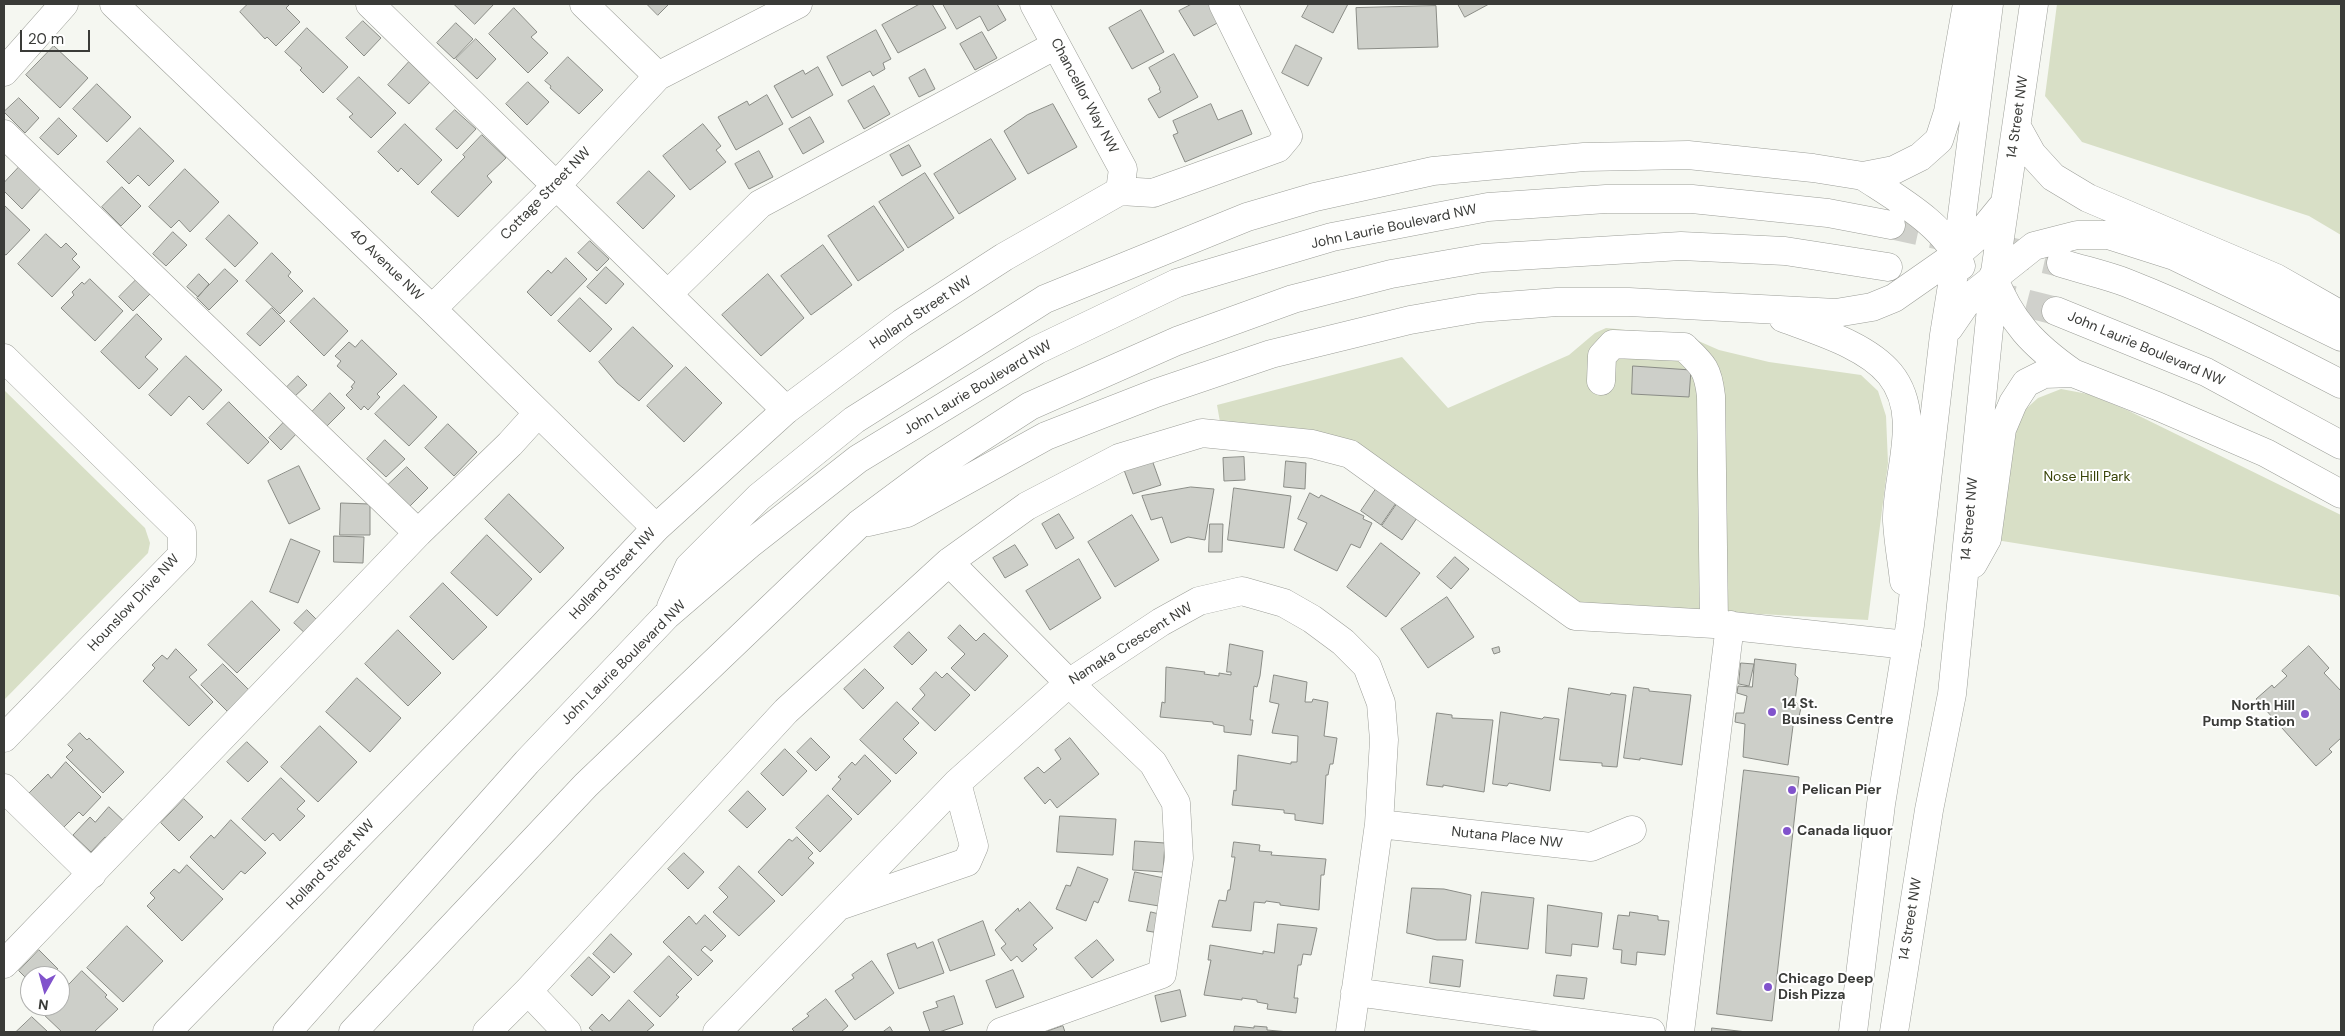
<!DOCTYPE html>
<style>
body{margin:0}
#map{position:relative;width:2345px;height:1036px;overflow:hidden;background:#f5f7f1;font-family:"DM Sans",sans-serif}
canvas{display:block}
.frame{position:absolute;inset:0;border:5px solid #3a3b38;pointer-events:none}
.north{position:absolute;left:20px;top:966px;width:50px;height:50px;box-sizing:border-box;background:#fff;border:1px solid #b0b1af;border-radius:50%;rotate:187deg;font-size:14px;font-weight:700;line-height:20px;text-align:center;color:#3a3b38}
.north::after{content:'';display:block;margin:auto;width:18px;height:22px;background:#8153cc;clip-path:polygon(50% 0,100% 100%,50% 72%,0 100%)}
.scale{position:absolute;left:20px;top:30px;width:70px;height:22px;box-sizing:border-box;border:2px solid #3a3b38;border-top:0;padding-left:6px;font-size:15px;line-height:18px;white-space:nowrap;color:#3a3b38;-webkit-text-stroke:4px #fff;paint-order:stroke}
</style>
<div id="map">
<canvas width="2345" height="1036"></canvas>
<div class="frame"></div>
<div class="north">N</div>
<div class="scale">20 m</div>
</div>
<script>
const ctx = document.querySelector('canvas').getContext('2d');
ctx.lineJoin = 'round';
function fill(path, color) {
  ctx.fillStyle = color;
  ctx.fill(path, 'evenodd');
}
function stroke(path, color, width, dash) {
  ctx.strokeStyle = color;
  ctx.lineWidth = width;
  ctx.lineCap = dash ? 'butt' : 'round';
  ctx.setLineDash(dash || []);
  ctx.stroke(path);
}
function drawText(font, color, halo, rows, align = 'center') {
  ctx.font = font + ' "DM Sans",sans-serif';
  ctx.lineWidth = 4;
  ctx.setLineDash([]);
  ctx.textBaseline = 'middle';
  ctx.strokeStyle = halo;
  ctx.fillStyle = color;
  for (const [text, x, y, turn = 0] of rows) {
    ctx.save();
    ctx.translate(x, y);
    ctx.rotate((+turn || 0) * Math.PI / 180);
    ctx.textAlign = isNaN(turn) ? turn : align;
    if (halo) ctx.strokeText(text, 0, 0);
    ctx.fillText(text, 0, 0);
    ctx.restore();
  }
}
const green = new Path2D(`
 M2057 4H2341V235L2309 216 2082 142 2045 96Z
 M1606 328 1687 336 1719 350 1769 362 1861 375 1878 391 1886 416 1888 463 1868 620 1580 604 1358 443 1220 422 1217 405 1402 357 1448 408 1569 355 1595 333Z
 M2061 389 2088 394 2127 410 2341 515V598L2338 595 1996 540 2018 416 2038 398Z
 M4 390 145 528 150 543 148 553 4 700Z`);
const building = new Path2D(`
 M248 4H290L286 8 300 22 276 46 267 37 265 39 240 12Z
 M454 4H494L475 24Z
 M647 4H669L658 15Z
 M920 4H932L946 28 898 53 882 25Z
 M943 4H997L1006 20 988 31 980 16 957 29Z
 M1192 4H1209L1219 22 1194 36 1179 11Z
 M1309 4H1348L1333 33 1302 17Z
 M1458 4H1489L1465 17Z
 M1436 6 1438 47 1358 49 1356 8Z
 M514 8 537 32 531 37 548 53 528 73 489 34Z
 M1141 10 1164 52 1132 69 1109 28Z
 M363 21 381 38 364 56 346 38Z
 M456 23 473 39 454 59 437 43Z
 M307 28 348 67 323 93 300 70 302 68 285 52Z
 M876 30 891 59 883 63 885 69 873 76 870 71 842 86 827 57Z
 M982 32 997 58 975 70 960 44Z
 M476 39 496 59 477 79 456 59Z
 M1296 45 1322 58 1308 86 1282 73Z
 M54 46 88 78 60 108 26 75Z
 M1174 54 1198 97 1159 118 1148 99 1161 92 1159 89 1160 88 1149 68Z
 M568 57 603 90 579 114 550 88 551 86 545 81Z
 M409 62 430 82 409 104 388 85Z
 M818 67 833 95 792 118 774 86 803 70 805 74Z
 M925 69 935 89 919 97 909 78Z
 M359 77 396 113 371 138 349 117 353 114 337 99Z
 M528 82 549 102 527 125 506 104Z
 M97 84 131 117 107 142 73 109Z
 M874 86 890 114 864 129 848 101Z
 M767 95 783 124 736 150 718 117 747 101 749 105Z
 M19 98 39 118 25 133 4 112Z
 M1053 104 1077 147 1028 174 1004 131 1027 115Z
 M1211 104 1218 120 1242 110 1252 134 1185 162 1173 135 1178 133 1173 121Z
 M455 110 476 129 457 149 436 129Z
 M810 117 824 142 803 154 789 129Z
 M59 118 77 136 58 155 40 138Z
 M405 124 442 160 418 185 401 168 398 172 378 152Z
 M703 124 721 146 716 150 726 162 690 190 663 156Z
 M140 128 174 161 149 186 138 175 129 184 107 162Z
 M482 135 506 158 487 176 492 182 458 217 431 192 465 157 463 155Z
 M991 139 1016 179 959 214 934 174Z
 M909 145 921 166 902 176 890 155Z
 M759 151 773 177 749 189 735 164Z
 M21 165 43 186 22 209 4 191V183Z
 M185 169 219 202 190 232 179 220 171 228 149 207Z
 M649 171 675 196 643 229 617 203Z
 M925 173 954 218 908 248 879 202Z
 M122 187 141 206 121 226 102 207Z
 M4 205 30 230 6 255 4 254Z
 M874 206 904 250 858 281 828 236Z
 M229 215 258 243 235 267 206 239Z
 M173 232 187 245 166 266 153 254Z
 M46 234 61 248 66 243 77 254 72 259 80 267 52 297 18 264Z
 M590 241 609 259 597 271 578 253Z
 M823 245 852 285 811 315 781 276Z
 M272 253 291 272 288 276 303 291 280 314 246 281Z
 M566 258 587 279 551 316 527 292 548 270 551 273Z
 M606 267 624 284 606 304 587 287Z
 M225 269 238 281 209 310 197 298Z
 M199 274 209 284 198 297 187 287Z
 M768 274 804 318 761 356 722 315Z
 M138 278 152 292 133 311 119 297Z
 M90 279 123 311 95 341 61 308 74 295 72 292 82 282 84 284Z
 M314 298 348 331 324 356 290 322Z
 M580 298 612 329 590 352 558 321Z
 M272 308 285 321 260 346 247 334Z
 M137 314 162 339 145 357 158 369 139 389 101 352Z
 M633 327 673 366 639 401 617 383 599 362Z
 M362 340 397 374 377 394 380 397 368 410 364 406 361 410 346 395 353 388 351 387 355 382 337 366 341 361 335 356 349 342 355 347Z
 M186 356 222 390 203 410 189 396 171 416 149 395Z
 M1633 366 1691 370 1689 397 1632 394Z
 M686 367 722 403 684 442 647 406Z
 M298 376 307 385 294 397 285 389Z
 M404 385 437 417 409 446 375 414Z
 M330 393 345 408 327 426 312 412Z
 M229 402 269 442 248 464 207 424Z
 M286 420 298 432 281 450 269 438Z
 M448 424 477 452 454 476 425 448Z
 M385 440 405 459 386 477 367 459Z
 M1244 457 1245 480 1224 481 1223 458Z
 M1152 460 1161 485 1133 494 1124 470Z
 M1286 461 1306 463 1305 489 1284 487Z
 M299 466 320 509 289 524 268 481Z
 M407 467 428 488 409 507 387 486Z
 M1191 487 1214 489 1205 540 1188 537 1171 543 1162 517 1151 520 1142 496Z
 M1234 488 1291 496 1284 548 1228 540Z
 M1376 489 1396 503 1381 525 1361 511Z
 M1310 493 1319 498 1321 495 1364 516 1363 519 1372 523 1360 548 1351 544 1337 571 1294 550 1307 523 1298 519Z
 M509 494 564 548 540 573 485 519Z
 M341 503 370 504V535H340Z
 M1397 504 1417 518 1402 540 1382 526Z
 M1059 514 1074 538 1056 549 1042 524Z
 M1132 515 1159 560 1115 587 1088 542Z
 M1210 524H1223L1222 552H1209Z
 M487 535 532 579 497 616 451 573Z
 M334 536 364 537 363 563 334 562Z
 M291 539 320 551 298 603 270 592Z
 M1381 543 1420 573 1386 617 1347 587Z
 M1015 545 1028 565 1005 578 993 558Z
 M1455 557 1469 569 1451 589 1437 577Z
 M1079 559 1101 598 1050 630 1026 591Z
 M443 583 487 627 453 660 410 617Z
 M1447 597 1474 637 1428 668 1401 629Z
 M252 601 280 630 237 673 208 645Z
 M307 610 320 623 308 636 294 623Z
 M960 625 976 641 984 633 1008 656 975 691 951 668 965 654 948 638Z
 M398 630 441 673 408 706 365 664Z
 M909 632 927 650 912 665 894 647Z
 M1230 644 1263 651 1260 676 1257 687 1254 686 1250 720H1253L1251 735 1224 732V726L1213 724V722L1160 717 1162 702 1165 703 1166 667 1205 672 1204 674 1219 676V673L1231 675V672H1227Z
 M2309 646 2329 668 2324 673 2341 691V738L2329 749 2332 752 2316 766 2256 699 2272 685 2274 688 2287 676 2282 671Z
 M1499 647 1500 652 1494 654 1492 649Z
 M176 649 197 670 189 677 213 702 189 726 143 681 155 668 152 665 162 655 167 659Z
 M1755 659 1796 664 1795 675 1798 678 1795 701 1801 708 1800 712 1798 721 1793 726 1788 765 1743 757 1745 724 1735 722 1736 713H1744L1747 696 1737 693 1738 686 1752 687Z
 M1741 663 1754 664 1749 686 1739 684Z
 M223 664 249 690 228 712 201 685Z
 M865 669 884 688 863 709 844 689Z
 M936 672 942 678 947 673 970 695 935 731 912 709 925 695 920 689Z
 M1274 675 1307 682 1305 702H1312L1313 699 1328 702 1324 736 1337 738 1333 764H1330L1328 775H1326L1323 824 1295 820V814L1284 813V810L1232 805 1234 790 1236 791 1238 755 1291 764V762H1297L1298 736 1272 733 1279 704 1270 702Z
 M357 678 401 718 370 752 326 712Z
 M1634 687 1649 689V691L1691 695 1682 765 1640 758V760L1624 758Z
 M1569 688 1610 695 1611 693 1626 695 1617 767 1602 766V763L1560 760Z
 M897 702 919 723 903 739 917 753 896 774 860 740Z
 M1501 712 1542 719 1544 717 1559 719 1550 791 1509 783 1507 786 1493 784Z
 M1437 713 1452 715V718L1493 720 1484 792 1443 785V787L1427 785Z
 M320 726 357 762 318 802 281 767Z
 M80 733 87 740 89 738 124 772 103 793 66 757 73 750 68 745Z
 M811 738 830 757 816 771 797 752Z
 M1070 738 1099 774 1057 808 1050 799 1045 804 1024 778 1038 767 1044 773 1061 759 1055 750Z
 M247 742 268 762 248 782 227 762Z
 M785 749 807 771 783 796 761 774Z
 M865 755 891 781 858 815 832 789 841 779 838 777 852 762 855 765Z
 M66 762 101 797 83 816 79 812 64 827 29 793 48 774 51 778Z
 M1744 770 1799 777 1772 1021 1717 1014Z
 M281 778 305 801 297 809 305 816 280 841 273 833 265 841 242 819Z
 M748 791 766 809 747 828 729 811Z
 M828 795 852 819 820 852 796 828Z
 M184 799 203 817 179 841 161 823Z
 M109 807 127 824 110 841 105 837 91 852 73 835 90 817 95 822Z
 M1060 816 1116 819 1113 855 1057 852Z
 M231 820 266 853 245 874 241 871 223 890 190 857 211 835 214 838Z
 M797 837 813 853 808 858 814 863 782 896 758 872 789 839 792 841Z
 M1135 841 1165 843 1163 872 1133 870Z
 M1234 842 1260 845 1259 851 1272 852 1271 855 1326 859 1324 875H1321L1319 910 1280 905V903L1266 901 1265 903 1254 902 1251 931 1212 927 1219 900 1226 901 1228 890H1230L1235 857H1232Z
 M684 853 704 872 688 889 668 869Z
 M187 865 223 899 182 941 147 906 155 898 150 893 174 869 179 873Z
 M739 866 775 901 739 936 713 912 728 897 719 888Z
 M1078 867 1108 879 1098 903 1094 901 1086 921 1056 909 1066 885 1070 886Z
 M1135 872 1164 878 1159 906 1129 901Z
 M1412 888 1444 889 1471 895 1466 940H1437L1407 933Z
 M1482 892 1534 898 1528 949 1476 943Z
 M1030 902 1053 928 1033 945 1037 949 1022 962 1017 956 1011 961 1001 948 1006 944 995 930 1018 908 1019 911Z
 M1548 905 1602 913 1598 947 1572 944 1571 956 1546 953Z
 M1151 912 1163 915 1159 933 1147 931Z
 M1630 912 1658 916V920L1669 921 1665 955 1637 952 1636 965 1621 963 1622 950 1613 949 1618 915 1629 916Z
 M705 915 726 936 711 951 705 946 701 950 713 961 698 976 663 942 689 916 696 924Z
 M983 921 995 955 950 971 938 940Z
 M1278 924 1317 928 1311 955 1303 954 1301 965H1298L1294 998H1298L1296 1013 1267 1009 1268 1004 1257 1002V1000L1242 998V1000L1204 995 1211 960H1208L1210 945 1263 954V951L1274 953Z
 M127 926 163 961 123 1002 87 968Z
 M611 934 632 954 614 973 593 954Z
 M1097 940 1114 960 1092 978 1075 958Z
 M933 942 944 973 899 989 887 954 915 943 917 948Z
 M39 950 58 969 51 976H30V982L19 971Z
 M669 956 692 979 676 995 679 997 660 1017 634 992Z
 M1433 956 1463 960 1460 987 1430 983Z
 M589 957 610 977 592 996 571 976Z
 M872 961 894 993 855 1020 835 991 854 978 852 975Z
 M1013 970 1024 997 996 1008 986 981Z
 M82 971 107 995 105 997 118 1009 94 1032H62L42 1013 48 1006H60V994Z
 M1557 975 1587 978 1584 999 1554 996Z
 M1180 990 1186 1016 1161 1022 1155 996Z
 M954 996 963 1024 939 1032H930L923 1012 938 1007 936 1002Z
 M826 999 848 1026 841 1032H795L792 1029 809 1016 807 1014Z
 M629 1000 654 1025 646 1032H594L589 1028 602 1014 609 1021Z
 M32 1017 48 1032H16Z
 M1063 1026 1065 1032H1045Z
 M1235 1026 1254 1028V1026L1267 1027V1030L1289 1032H1234Z
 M890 1027 893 1032H883Z
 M1712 1028 1747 1032H1712Z`);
const majorTunnel = new Path2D(`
 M1891 225 1955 239
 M2004 250 2061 263
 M1986 293 2056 311`);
const minor = new Path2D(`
 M114 4 432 309 656 528
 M370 4 786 410
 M584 4 658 76 798 4
 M1034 4 1123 169 1120 191
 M4 72 64 4
 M4 134 418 533
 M1120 191 1153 193 1278 148 1288 136 1223 4
 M668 294 760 204 1056 45
 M432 309 557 185 658 76
 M4 358 182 532V555L4 738
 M1601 381 1602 356 1613 344 1684 347C1703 365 1708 369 1711 396L1714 624
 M949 562 1027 506 1119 458 1202 433 1312 444 1350 454 1575 616 1714 624 1907 645
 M4 788 92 874
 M1379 824 1591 847 1632 830
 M842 905 967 862 974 846 957 783
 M4 964 418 533 510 444 538 413
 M528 991 567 1032
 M1355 992 1651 1032
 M167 1032 581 608 656 528 786 410 902 323 1004 257 1120 191
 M487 1032 528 991 786 711 949 562 1069 683 1153 763 1176 803 1179 858 1162 974 1001 1032
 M717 1032 957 783 1069 683 1161 622 1199 601 1242 591 1284 603 1312 619 1343 642 1367 666 1381 703 1384 740 1379 824 1350 1032
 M1680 1032 1730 625`);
const major = new Path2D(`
 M2017 127 2032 154 2053 177 2088 198 2276 278 2341 315
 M1863 176C1896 198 1949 227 1961 266
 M2061 263C2083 270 2106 275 2127 283 2201 312 2271 348 2341 384
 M1993 276C2011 322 2033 345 2073 373
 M2056 311 2206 372 2341 445
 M1783 318C1817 331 1866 345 1890 374 1924 416 1896 473 1897 521 1898 541 1902 562 1904 581
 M1949 328 1971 296 2034 246 2077 235H2108L2174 256 2341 337
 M868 522 907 513 1046 436 1156 393 1271 354 1410 320 1479 308 1557 302H1629L1836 313 1872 307 1894 298 1957 254 1978 236 2005 203
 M1973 564 1987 539 2002 429 2013 403 2026 383 2044 374 2073 373 2157 406 2266 453 2341 494
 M671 607 689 567 759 497 854 420 1045 299 1247 217 1315 197 1433 171 1584 157 1688 155 1813 168 1863 176 1894 170 1920 157 1939 140 1948 112 1967 4
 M287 1032 527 762 666 616 751 543 858 459 1037 350 1177 283 1332 237 1488 207 1606 199H1692L1828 213 1891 225
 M353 1032 586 785 859 524 937 466 1030 406 1177 341 1293 299 1391 274 1483 258 1681 246 1785 251 1888 267
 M1853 1032 1881 804 1910 625 1944 335 1957 254 1989 4
 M1894 1032 1929 810 1952 694 1994 279 2034 4`);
const markers = [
 [1772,712,5,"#8153cc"],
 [2305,714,5,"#8153cc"],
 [1792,790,5,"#8153cc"],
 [1787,831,5,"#8153cc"],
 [1768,987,5,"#8153cc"]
];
const streetNames = [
 ["Chancellor Way NW",1084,96,62],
 ["14 Street NW",2018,117,-82],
 ["Cottage Street NW",546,194,-46],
 ["John Laurie Boulevard NW",1394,227,-12],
 ["40 Avenue NW",386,265,44],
 ["Holland Street NW",921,313,-34],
 ["John Laurie Boulevard NW",2146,349,23],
 ["John Laurie Boulevard NW",978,388,-31],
 ["14 Street NW",1970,519,-85],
 ["Holland Street NW",613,574,-47],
 ["Hounslow Drive NW",134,603,-47],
 ["Namaka Crescent NW",1131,644,-32],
 ["John Laurie Boulevard NW",624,663,-45],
 ["Nutana Place NW",1507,838,6],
 ["Holland Street NW",331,865,-46],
 ["14 Street NW",1911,919,-81]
];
const parkNames = [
 ["Nose Hill Park",2087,477]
];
const poiNames = [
 ["14 St.",1782,704],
 ["Business Centre",1782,720],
 ["North Hill",2295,706,"right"],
 ["Pump Station",2295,722,"right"],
 ["Pelican Pier",1802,790],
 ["Canada liquor",1797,831],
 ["Chicago Deep",1778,979],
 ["Dish Pizza",1778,995]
];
fill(green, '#d8dfc6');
fill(building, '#cdcfc9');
stroke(building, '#8a8c86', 1);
stroke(majorTunnel, '#d0d1cc', 28, [28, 14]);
stroke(minor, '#9c9e98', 29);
stroke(major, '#9c9e98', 29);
stroke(minor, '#fff', 28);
stroke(major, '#fff', 28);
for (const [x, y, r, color] of markers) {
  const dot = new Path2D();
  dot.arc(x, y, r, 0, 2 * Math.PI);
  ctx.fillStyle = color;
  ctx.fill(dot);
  stroke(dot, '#fff', 2);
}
drawText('14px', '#3a3b38', '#fff', streetNames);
drawText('14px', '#384307', '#fff', parkNames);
drawText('bold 14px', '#3a3b38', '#fff', poiNames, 'left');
</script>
